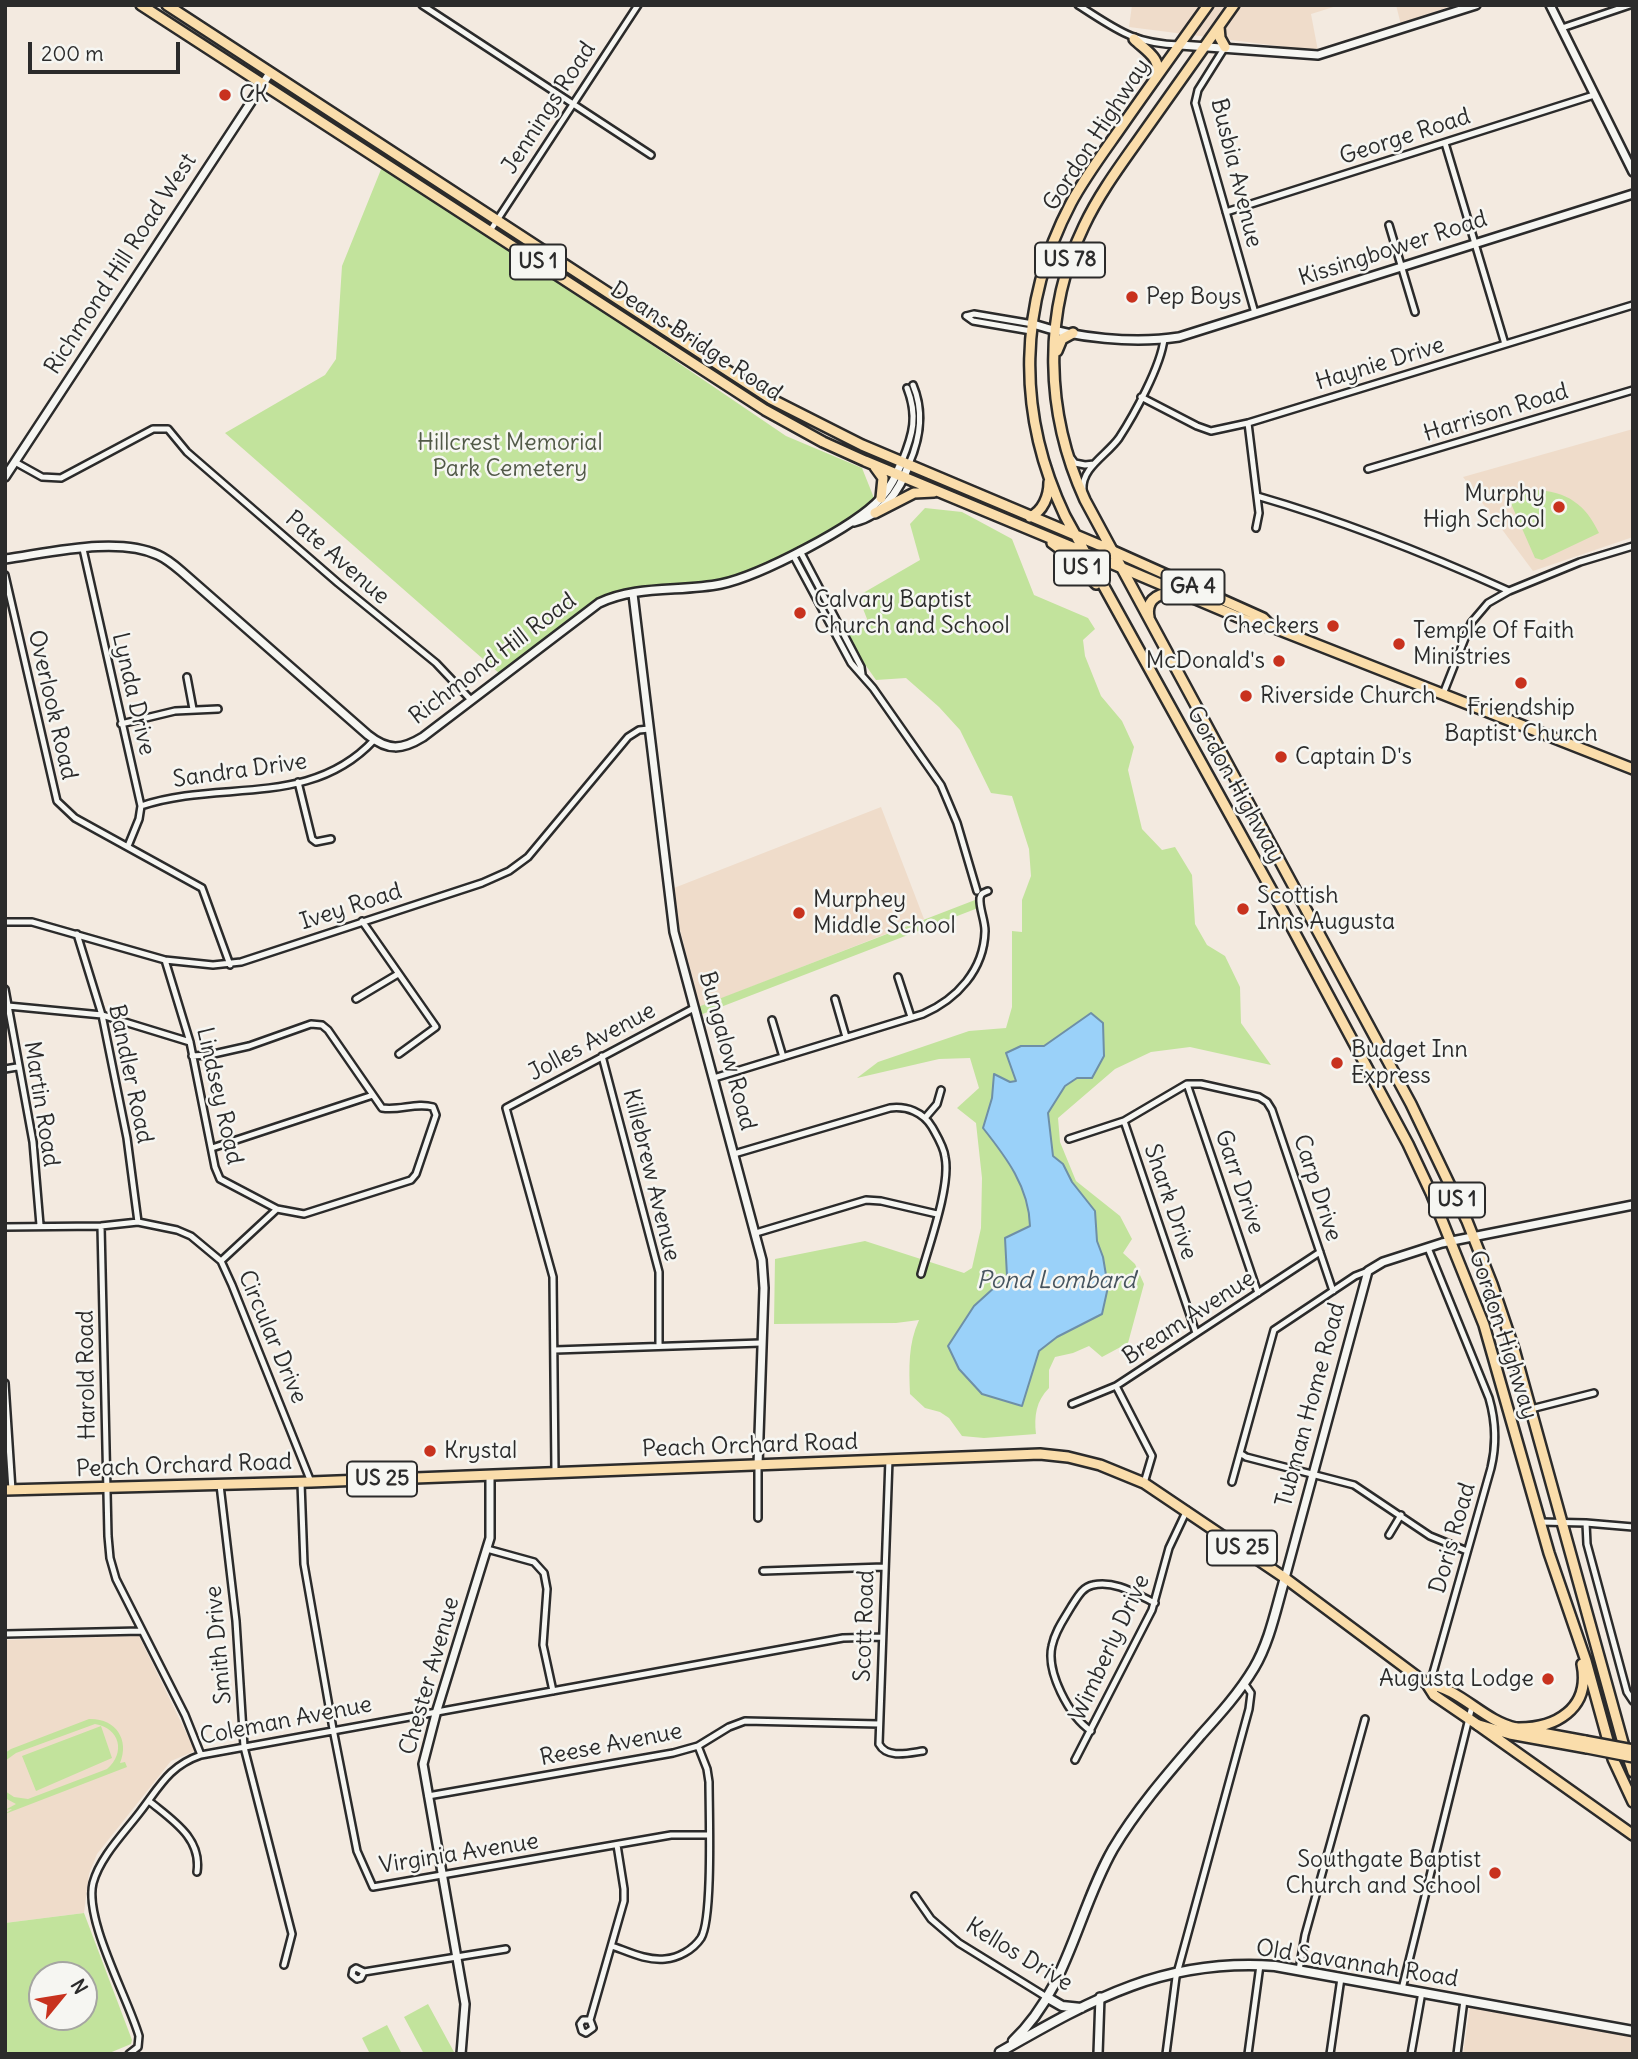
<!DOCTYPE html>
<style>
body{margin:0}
#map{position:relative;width:1638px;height:2059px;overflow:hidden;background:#f3eae0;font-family:Delius,sans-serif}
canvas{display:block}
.frame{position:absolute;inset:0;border:7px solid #2b2b2b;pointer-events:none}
.north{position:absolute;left:28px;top:1961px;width:70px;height:70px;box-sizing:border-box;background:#f6f6f2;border:2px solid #a5a5a2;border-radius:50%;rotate:60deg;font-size:19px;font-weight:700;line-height:28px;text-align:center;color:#2b2b2b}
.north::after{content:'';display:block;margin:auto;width:24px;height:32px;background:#c8321e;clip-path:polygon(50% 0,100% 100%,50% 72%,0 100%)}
.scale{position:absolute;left:28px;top:42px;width:152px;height:32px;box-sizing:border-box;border:4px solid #2b2b2b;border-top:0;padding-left:9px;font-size:21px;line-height:24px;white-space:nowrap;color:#2b2b2b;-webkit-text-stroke:5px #f6f6f2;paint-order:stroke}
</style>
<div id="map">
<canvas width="1638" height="2059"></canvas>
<div class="frame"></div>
<div class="north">N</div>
<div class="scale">200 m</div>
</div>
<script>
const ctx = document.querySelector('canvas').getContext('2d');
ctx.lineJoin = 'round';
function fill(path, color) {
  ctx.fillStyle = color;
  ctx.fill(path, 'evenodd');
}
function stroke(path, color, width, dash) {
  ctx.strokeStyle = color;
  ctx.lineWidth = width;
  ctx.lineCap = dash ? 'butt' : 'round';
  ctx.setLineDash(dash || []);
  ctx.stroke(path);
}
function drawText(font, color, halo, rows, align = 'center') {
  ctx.font = font + ' Delius,sans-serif';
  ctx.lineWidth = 5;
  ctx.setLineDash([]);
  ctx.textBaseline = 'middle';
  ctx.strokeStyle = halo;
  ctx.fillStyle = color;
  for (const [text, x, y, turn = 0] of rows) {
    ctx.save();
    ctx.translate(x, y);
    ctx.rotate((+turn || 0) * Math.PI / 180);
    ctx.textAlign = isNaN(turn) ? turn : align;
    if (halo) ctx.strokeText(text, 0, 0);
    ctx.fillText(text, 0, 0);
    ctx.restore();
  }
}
const built = new Path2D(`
 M1132 5H1340L1311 14 1318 51 1129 27Z
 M1396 5H1453L1401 25Z
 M1633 429V537L1533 571 1463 477Z
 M881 807 924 919 700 1007 679 926 674 888Z
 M139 1636 195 1751 171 1761 97 1854 89 1874 84 1913 5 1923V1640Z
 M1470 2007 1596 2027 1633 2036V2054H1463Z`);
const green = new Path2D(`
 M382 167 546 273 786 436 862 468 876 503 780 562 720 584 614 597 580 616 499 673 225 433 325 375 336 359 342 266Z
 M1535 490C1567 491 1586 505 1599 533L1542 560 1535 558 1509 499Z
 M925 508 962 512 1012 539 1034 595 1088 618 1095 629 1083 640 1085 656 1101 696 1122 721 1134 747 1128 770 1142 829 1162 850 1175 847 1192 875 1195 924 1207 945 1225 956 1240 987 1241 1023 1271 1065 1190 1047 1151 1052 1115 1069 1058 1118 1060 1142 1076 1181 1120 1216 1132 1239 1123 1253 1135 1264 1144 1284 1128 1343 1102 1357 1089 1346 1073 1353 1055 1357 1049 1370V1388C1036 1401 1034 1416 1036 1434L984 1438 962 1436 949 1418 940 1412 925 1408 910 1394C909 1368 908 1344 919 1320L896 1323 774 1324 775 1259 865 1241 964 1273 972 1268 981 1228 982 1178 976 1123 957 1108 979 1088 970 1058 939 1059 857 1078 878 1062 969 1031 1006 1028 1012 1007V931L1022 932V900L1031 876 1029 849 1012 796 991 793 960 730 939 707 906 678 876 680 857 653 849 636 859 627 871 629 858 596 920 560 910 524Z
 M975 900 978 908 700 1015 698 1007Z
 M89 1719C115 1718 130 1739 120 1763L125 1762 127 1767 5 1814 12 1809 5 1810 16 1804 5 1798V1791L14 1797 28 1799 107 1769C126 1753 120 1728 95 1724L16 1753 5 1761V1753L11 1749Z
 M101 1726 112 1758 36 1791 22 1756Z
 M84 1913 132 2040 131 2044 107 2054H5V1923ZM42 1975H84V2017H42Z
 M428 2004 454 2052 451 2054H424L404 2017Z
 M387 2025 402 2054H370L362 2038Z`);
const water = new Path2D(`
 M1091 1013 1103 1023 1104 1056 1092 1078H1077L1065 1086 1048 1113 1053 1156 1063 1164 1072 1182 1095 1211 1097 1241 1103 1257 1108 1287 1102 1314 1057 1337 1039 1351 1022 1406 982 1394 959 1369 948 1346 974 1306 1007 1276 1005 1238 1030 1226C1029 1187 1006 1157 983 1128L992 1098 994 1074 1010 1082 1016 1081 1006 1053 1021 1046H1044Z`);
const minor = new Path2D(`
 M422 5 651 155
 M1078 5C1116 29 1133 44 1180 45
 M1562 28 1630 5
 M1225 47 1198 90 1195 103 1255 313
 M1445 143 1505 344
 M1226 212 1594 95
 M1389 225 1415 312
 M490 231 638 5
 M966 316 973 321 1031 331
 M966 316 974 314 1033 324
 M1141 397 1197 426 1211 431 1248 423 1633 305
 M1248 423 1259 513 1256 528
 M1072 459 1075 463 1085 465 1094 464
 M902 461C913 434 918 416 907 388
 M15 462 42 477 61 478 153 429H168L187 452 338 583 436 663 471 700
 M909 464C920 439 924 411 913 385
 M1368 469 1633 390
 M1083 490C1081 468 1107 455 1119 438 1134 415 1161 366 1164 339
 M1257 496C1344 521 1427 554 1509 591
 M83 549 141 806 139 819 128 846
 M800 551 861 667 862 674
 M793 555 851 663 873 688 941 785 957 823 977 891
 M5 575 57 801 75 818 202 888 230 965
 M187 677 193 709
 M1443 694 1471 623 1488 603 1509 591 1580 562 1633 546
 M121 724 175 711 218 709
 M298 782 312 839 316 842 331 839
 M141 806C220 779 310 809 374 740
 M362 921 436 1027 399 1054
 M5 922H32L165 960 213 965 241 962 482 883 509 871 528 857 628 737 639 730 649 729
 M77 934 102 1015 127 1138 138 1222
 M165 960 190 1042 215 1167 220 1179 277 1209
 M898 977 911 1017
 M5 989 33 1142 40 1225
 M356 999 398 974
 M835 999 846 1037
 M8 1006 102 1015 190 1042
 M772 1020 783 1057
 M192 1056 209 1055 249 1046 311 1024 322 1025 328 1030 382 1108C400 1111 416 1102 433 1107L436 1115 416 1174 411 1180 304 1214 277 1209 221 1261
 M602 1056 659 1272V1346
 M5 1069 17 1067
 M714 1078 923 1014C957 999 984 970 985 931 985 920 979 908 980 898 981 893 983 893 988 891
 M1187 1084 1258 1293
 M925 1118 937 1104 941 1090
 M1124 1121 1196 1333
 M1069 1139 1124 1121 1187 1084H1201L1259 1097 1267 1102 1272 1110 1333 1291
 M212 1148 373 1095
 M734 1154 890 1108C907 1106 923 1112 932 1127 937 1136 944 1147 945 1157 951 1185 929 1245 921 1274
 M101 1226 108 1536 110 1558 116 1579 185 1715 201 1755
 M5 1227 101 1226 138 1222 177 1230 191 1236 221 1261 232 1285 311 1482
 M756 1233 866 1200 881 1201 937 1214
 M1428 1248 1489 1398C1496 1422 1497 1443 1491 1468L1433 1673 1428 1684
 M1368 1271 1355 1276 1274 1330 1240 1453 1246 1457 1354 1485 1430 1536 1467 1551
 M555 1350 761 1343
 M5 1383 12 1490
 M1116 1386 1152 1456 1144 1483
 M1072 1404 1116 1386 1320 1252
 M1531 1409 1594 1393
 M889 1459 879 1744C887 1759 909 1753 923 1751
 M758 1465V1518
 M555 1472 553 1277 506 1108 694 1008
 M1232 1482 1240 1453
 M301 1483 304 1564 333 1729 357 1851 373 1887 671 1835H708
 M220 1485 236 1621 244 1747 292 1934 284 1965
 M1540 1522 1586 1523 1633 1527
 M1586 1523 1587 1544 1627 1692 1633 1701
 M1389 1535 1401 1515
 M487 1549 534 1562 544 1573 547 1589 543 1645 553 1691
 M763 1571 884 1567
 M5 1634 142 1631
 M1091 1731C1069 1716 1046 1672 1052 1646 1055 1631 1064 1619 1071 1607 1077 1598 1082 1587 1093 1585 1115 1580 1136 1594 1155 1603
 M1075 1760 1152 1610 1169 1548 1187 1510
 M428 1796 673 1753 698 1746 729 1727 745 1721 879 1724
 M149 1801C172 1820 202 1838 197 1872
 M915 1896 931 1919 959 1943 1048 1998
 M612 1946C629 1952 647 1961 665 1959 678 1958 693 1950 701 1938 713 1919 709 1811 709 1782L707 1769 698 1746
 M1299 1970 1305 1935 1365 1719
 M364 1972 361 1978 357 1979 352 1975 353 1970 356 1968 364 1972 506 1949
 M1402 1989 1472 1706
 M590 2020H583L580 2024 582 2031 586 2033 593 2028 590 2020 624 1901V1889L617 1845
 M129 2054 138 2047 139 2036C128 1998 84 1920 93 1883 100 1857 124 1833 140 1812 160 1786 169 1766 201 1755L843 1638 882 1637
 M1166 2054 1176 1977 1249 1709 1251 1693 1244 1683
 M1248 2054 1260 1965
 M1330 2054 1341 1978
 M1411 2054 1422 1992
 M1457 2054 1464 2000`);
const tertiary = new Path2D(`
 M1550 5 1633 172
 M1180 45 1318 55 1476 5
 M1033 324C1075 338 1134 344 1179 337L1633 194
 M5 477 270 73
 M854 522C883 515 900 490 909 464
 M5 559C49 553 117 536 158 555 167 559 174 565 181 571L368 735C388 751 402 750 423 737L599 603C636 585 681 592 721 584 759 576 855 527 881 498 891 487 896 475 902 461
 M633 594 674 932 762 1260 764 1288 758 1465
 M1285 1578 1368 1271 1383 1262 1442 1243 1633 1205
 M461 2054 465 2004 423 1764 437 1710 490 1538V1475
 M1098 2054 1100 1997`);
const secondary = new Path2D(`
 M1048 1998 1062 2006 1081 2008
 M1013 2041C1068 1989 1077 1912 1113 1849 1138 1807 1170 1771 1201 1735 1220 1714 1239 1693 1254 1668 1270 1641 1276 1608 1285 1578
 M1000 2052C1093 1999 1164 1958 1275 1966L1633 2031`);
const primary = new Path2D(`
 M1111 550 1263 618 1271 626
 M1120 567 1257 625 1272 627 1633 769
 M5 1490 311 1482 988 1456 1040 1454 1068 1457 1100 1465 1144 1483 1285 1578 1427 1684 1434 1695 1478 1725
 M1427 1684C1460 1688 1483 1721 1516 1728`);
const trunk = new Path2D(`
 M141 5 765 410 823 442 865 461 1120 567
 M167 5 771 399 862 445 1111 550
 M1208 5C1180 44 1152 83 1124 123 1106 149 1086 175 1071 203 1018 304 1016 413 1065 516L1282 909 1408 1144 1431 1193 1484 1325 1549 1553 1586 1661 1613 1759 1633 1802
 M1234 5C1204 47 1174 89 1144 132 1123 162 1100 192 1084 226 1042 313 1045 413 1085 500L1411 1104 1467 1221 1492 1284 1514 1349 1623 1743 1633 1772
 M1219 27 1220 38 1225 47
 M1134 39C1145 50 1163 59 1156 76
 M1057 351 1062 339 1073 333
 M875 467 883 478 881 498
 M875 513 914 493 934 492
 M1030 517C1043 511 1049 496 1049 482
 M1052 543 1072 558 1096 584
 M1149 617C1145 597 1162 592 1179 592
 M1478 1725 1633 1835
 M1479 1725 1510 1734 1587 1748
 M1516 1728C1555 1729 1591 1709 1582 1664
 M1531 1731 1585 1741`);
const trunkBridge = new Path2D(`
 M1585 1741 1633 1750
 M1587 1748 1633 1757`);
const markers = [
 [225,95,7,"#c8321e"],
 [1132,297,7,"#c8321e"],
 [1559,507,7,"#c8321e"],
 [800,613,7,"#c8321e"],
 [1333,626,7,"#c8321e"],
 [1399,644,7,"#c8321e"],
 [1279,661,7,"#c8321e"],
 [1521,683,7,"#c8321e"],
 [1246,696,7,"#c8321e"],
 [1281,757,7,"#c8321e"],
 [1243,909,7,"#c8321e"],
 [799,913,7,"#c8321e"],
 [1337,1063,7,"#c8321e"],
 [430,1451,7,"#c8321e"],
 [1548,1679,7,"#c8321e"],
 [1495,1873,7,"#c8321e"]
];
const shields = [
 [1070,260,70],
 [538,262,56],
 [1082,568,56],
 [1193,587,63],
 [1457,1200,56],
 [382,1479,70],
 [1242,1548,70]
];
const shieldNames = [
 ["US 78",1070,260],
 ["US 1",538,262],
 ["US 1",1082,568],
 ["GA 4",1193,587],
 ["US 1",1457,1200],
 ["US 25",382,1479],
 ["US 25",1242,1548]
];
const poiNames = [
 ["CK",239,95],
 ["Pep Boys",1146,297],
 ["Murphy",1545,494,"right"],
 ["High School",1545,520,"right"],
 ["Calvary Baptist",814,600],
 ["Church and School",814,626],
 ["Checkers",1319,626,"right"],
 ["Temple Of Faith",1413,631],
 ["Ministries",1413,657],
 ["McDonald's",1265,661,"right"],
 ["Riverside Church",1260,696],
 ["Friendship",1521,708,"center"],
 ["Baptist Church",1521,734,"center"],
 ["Captain D's",1295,757],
 ["Scottish",1257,896],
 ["Inns Augusta",1257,922],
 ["Murphey",813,900],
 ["Middle School",813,926],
 ["Budget Inn",1351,1050],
 ["Express",1351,1076],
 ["Krystal",444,1451],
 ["Augusta Lodge",1534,1679,"right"],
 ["Southgate Baptist",1481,1860,"right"],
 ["Church and School",1481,1886,"right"]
];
const streetNames = [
 ["Jennings Road",549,108,-57],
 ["Gordon Highway",1097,135,-57],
 ["George Road",1405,137,-18],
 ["Busbia Avenue",1236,173,76],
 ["Kissingbower Road",1393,249,-18],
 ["Richmond Hill Road West",121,264,-57],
 ["Deans Bridge Road",696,342,33],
 ["Haynie Drive",1380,364,-17],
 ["Harrison Road",1496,413,-17],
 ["Pate Avenue",337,558,41],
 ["Richmond Hill Road",493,659,-37],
 ["Lynda Drive",133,694,77],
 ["Overlook Road",52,705,77],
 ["Sandra Drive",240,771,-8],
 ["Gordon Highway",1235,785,61],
 ["Ivey Road",351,907,-18],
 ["Jolles Avenue",592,1042,-28],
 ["Bungalow Road",727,1051,75],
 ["Bandler Road",130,1074,78],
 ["Lindsey Road",219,1096,77],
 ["Martin Road",41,1104,81],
 ["Killebrew Avenue",651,1175,76],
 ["Garr Drive",1239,1182,71],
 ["Carp Drive",1317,1188,72],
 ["Shark Drive",1170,1202,71],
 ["Bream Avenue",1189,1318,-33],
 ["Gordon Highway",1503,1335,72],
 ["Circular Drive",272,1337,67],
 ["Harold Road",87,1375,-91],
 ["Tubman Home Road",1311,1405,-75],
 ["Peach Orchard Road",750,1446,-2],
 ["Peach Orchard Road",184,1466,-2],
 ["Doris Road",1453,1538,-74],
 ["Scott Road",865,1626,-88],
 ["Smith Drive",219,1645,-95],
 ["Wimberly Drive",1110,1648,-65],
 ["Chester Avenue",430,1676,-74],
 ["Coleman Avenue",286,1721,-11],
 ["Reese Avenue",611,1745,-11],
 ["Virginia Avenue",459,1854,-9],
 ["Kellos Drive",1019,1955,31],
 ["Old Savannah Road",1357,1964,9]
];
const parkNames = [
 ["Hillcrest Memorial",510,443],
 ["Park Cemetery",510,469]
];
const waterNames = [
 ["Pond Lombard",1056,1281]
];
fill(built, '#efdcca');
fill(green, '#c2e39c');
fill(water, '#9ad1f9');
stroke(water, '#6e8fa7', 2);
stroke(minor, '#2b2b2b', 10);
stroke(tertiary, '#2b2b2b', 12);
stroke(secondary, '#2b2b2b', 13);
stroke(primary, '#2b2b2b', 14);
stroke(trunk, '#2b2b2b', 14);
stroke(minor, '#f6f6f2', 5);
stroke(tertiary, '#f6f6f2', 7);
stroke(secondary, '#f6f6f2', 8);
stroke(primary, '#faddab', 9);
stroke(trunk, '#faddab', 9);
stroke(trunkBridge, '#2b2b2b', 14, []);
stroke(trunkBridge, '#faddab', 9);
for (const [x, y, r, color] of markers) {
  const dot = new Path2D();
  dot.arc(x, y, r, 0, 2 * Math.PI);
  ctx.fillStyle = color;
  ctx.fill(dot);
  stroke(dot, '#f6f6f2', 2.5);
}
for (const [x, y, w] of shields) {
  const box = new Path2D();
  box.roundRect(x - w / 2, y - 17.5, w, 35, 5);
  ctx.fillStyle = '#f6f6f2';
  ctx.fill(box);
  stroke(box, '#2b2b2b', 2);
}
drawText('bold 21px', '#2b2b2b', null, shieldNames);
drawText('23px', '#2b2b2b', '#f6f6f2', poiNames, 'left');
drawText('23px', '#2b2b2b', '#f6f6f2', streetNames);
drawText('23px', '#515947', '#f6f6f2', parkNames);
drawText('italic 24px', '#47545e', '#f6f6f2', waterNames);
</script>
